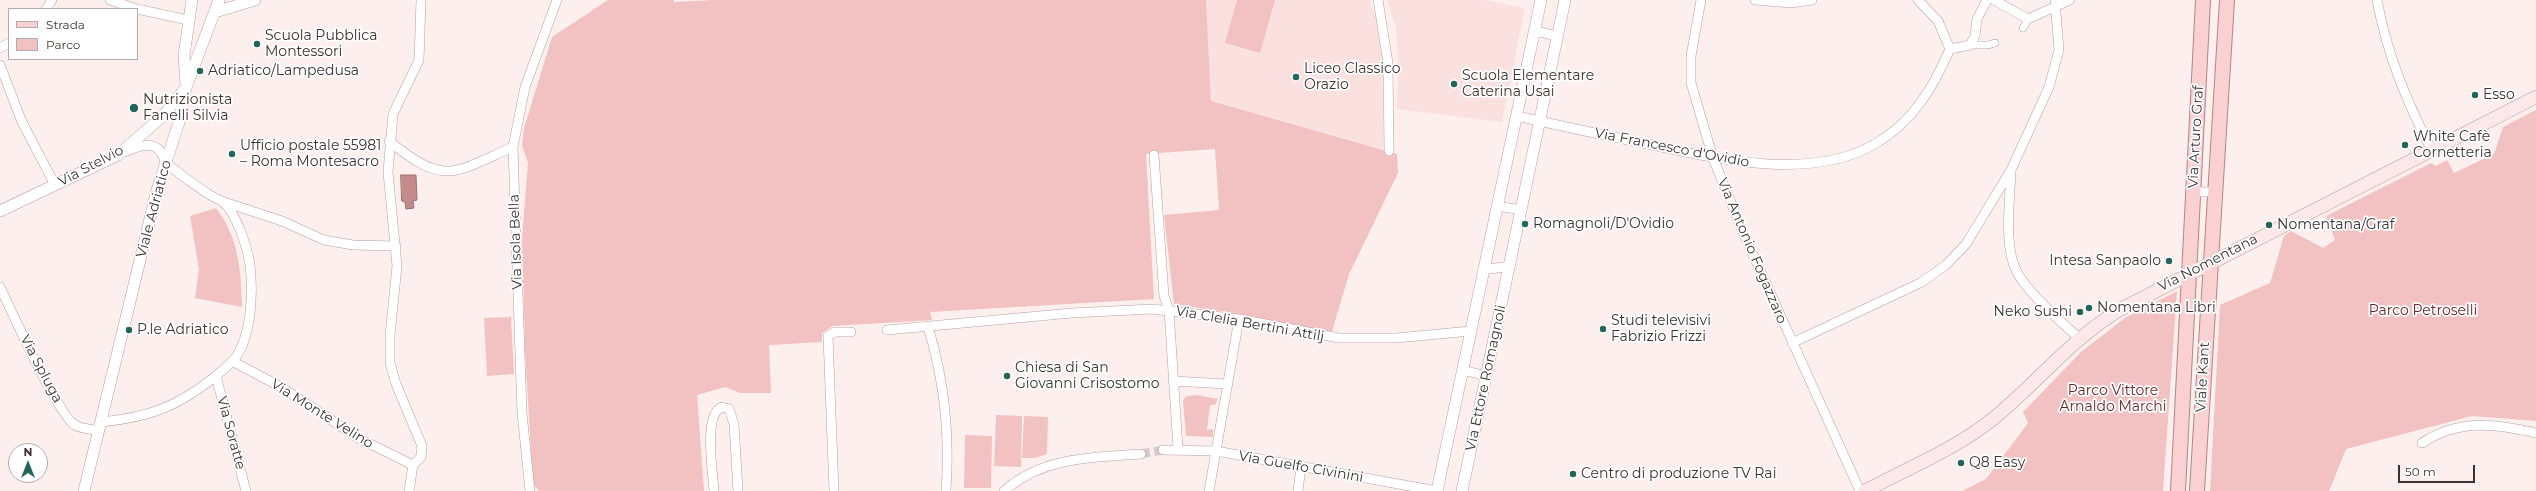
<!DOCTYPE html>
<meta charset="utf-8">
<style>
body{margin:0}
#map{position:relative;width:2536px;height:491px;overflow:hidden;background:#feefef;font-family:Montserrat,sans-serif}
canvas{display:block}
.legend{position:absolute;left:8px;top:8px;width:130px;height:52px;box-sizing:border-box;background:#fff;border:1px solid #b1adad;margin:0;padding:5px 7px;list-style:none;font-size:12px;color:#3b3232}
.legend li{display:flex;align-items:center;gap:8px;height:20px}
.legend b{width:20px;border:1px solid #b1adad}
.north{position:absolute;left:8px;top:443px;width:40px;height:40px;box-sizing:border-box;background:#fff;border:1px solid #b1adad;border-radius:50%;rotate:0deg;font-size:11px;font-weight:700;line-height:16px;text-align:center;color:#3b3232}
.north::after{content:'';display:block;margin:auto;width:14px;height:18px;background:#236657;clip-path:polygon(50% 0,100% 100%,50% 72%,0 100%)}
.scale{position:absolute;left:2398px;top:465px;width:77px;height:18px;box-sizing:border-box;border:2px solid #3b3232;border-top:0;padding-left:5px;font-size:12px;line-height:14px;white-space:nowrap;color:#3b3232;-webkit-text-stroke:3px #fff;paint-order:stroke}
</style>
<div id="map">
<canvas width="2536" height="491"></canvas>
<ul class="legend">
<li><b style="height:5px;background:#f9d1d2"></b>Strada</li>
<li><b style="height:11px;background:#f2c1c1"></b>Parco</li>
</ul>
<div class="north">N</div>
<div class="scale">50 m</div>
</div>
<script>
const ctx = document.querySelector('canvas').getContext('2d');
ctx.lineJoin = 'round';
function fill(path, color) {
  ctx.fillStyle = color;
  ctx.fill(path, 'evenodd');
}
function stroke(path, color, width, dash) {
  ctx.strokeStyle = color;
  ctx.lineWidth = width;
  ctx.lineCap = dash ? 'butt' : 'round';
  ctx.setLineDash(dash || []);
  ctx.stroke(path);
}
function drawText(font, color, halo, rows, align = 'center') {
  ctx.font = font + ' Montserrat,sans-serif';
  ctx.lineWidth = 3.5;
  ctx.setLineDash([]);
  ctx.textBaseline = 'middle';
  ctx.strokeStyle = halo;
  ctx.fillStyle = color;
  for (const [text, x, y, turn = 0] of rows) {
    ctx.save();
    ctx.translate(x, y);
    ctx.rotate((+turn || 0) * Math.PI / 180);
    ctx.textAlign = isNaN(turn) ? turn : align;
    if (halo) ctx.strokeText(text, 0, 0);
    ctx.fillText(text, 0, 0);
    ctx.restore();
  }
}
const built = new Path2D(`
 M1206 0H1369L1375 14 1382 54 1384 150 1211 101Z
 M1387 0H1485L1525 8 1502 122 1397 109 1398 59 1396 27Z`);
const green = new Path2D(`
 M608 0H674V2L712 0H1206L1211 101 1397 154 1398 173 1349 274 1331 335 1252 316 1174 304 1164 215 1219 210 1215 149 1146 154 1154 299 930 312 932 320 833 326 822 333V342L769 345 771 393H740L725 387 697 395 704 491H539L533 484 525 350 522 239 528 163 522 145 524 128 552 37Z
 M1237 0H1275L1260 53 1225 43Z
 M2536 110V421L2472 416 2346 449 2329 491H2210L2220 305 2270 283 2284 236 2291 231 2323 248 2335 240 2326 216 2431 163 2436 166 2447 160 2454 173 2494 154 2503 127Z
 M216 208C239 238 241 270 242 307L195 298 199 269 190 216Z
 M2177 291 2163 491H1962L1986 479 2028 423 2023 412 2081 352 2125 318Z
 M511 317 514 374 487 376 484 318Z
 M1197 395 1218 399 1215 405H1210L1207 430 1213 429V437L1186 436 1183 400 1187 396Z
 M996 415 1022 416 1021 467 994 466Z
 M1024 416 1048 417 1047 454 1035 458H1022Z
 M965 435 992 436 991 488H964Z`);
const water = new Path2D(`
 M401 175H416L417 200 413 201 414 208 406 209 405 202 402 201Z`);
const minorTunnel = new Path2D(`
 M1141 454 1163 450`);
const pedestrian = new Path2D(`
 M2023 28 2028 19
 M1970 45H1988L1995 43`);
const minor = new Path2D(`
 M110 0 137 9
 M1378 0 1388 63 1389 151
 M1701 0 1691 56V83L1713 158 1745 237 1860 491
 M1755 0 1791 3 1812 0
 M1918 0 1938 21 1950 49
 M1994 0 2028 19 2070 0
 M2377 0C2387 54 2406 100 2431 149
 M46 9 52 0
 M137 9 188 20
 M1535 31 1557 36
 M0 48 9 43
 M0 65 22 122 55 185
 M1517 116C1557 125 1598 134 1638 142 1709 157 1808 183 1875 144 1913 122 1933 88 1950 49L1970 45 1975 36 1977 19 1987 0
 M389 141C446 187 453 173 513 147
 M1154 155 1164 296 1169 310 1178 449
 M2011 171C2010 200 2003 249 2018 274 2028 292 2062 323 2079 338
 M2193 189 2201 192H2214
 M224 202 282 221 324 240 353 245 396 246
 M1496 206 1522 210
 M1483 270 1510 266
 M0 287C11 310 58 415 75 425 81 429 92 429 99 431
 M928 327C945 382 950 434 946 491
 M887 330 1072 313 1152 309 1239 319 1339 338H1396L1471 331
 M1792 343 1920 283 1946 265 1966 244 2011 170 2049 87 2059 50 2055 0
 M232 361 281 387 360 439 413 465
 M1463 370 1486 376
 M216 376 246 491
 M1173 381 1227 384
 M102 422C148 417 175 408 212 379 220 372 230 365 236 357 252 333 253 292 250 265 248 249 236 212 223 202 220 199 214 198 210 195 200 189 190 181 180 174 176 170 170 167 166 163 164 160 163 155 161 152 152 140 136 147 125 152
 M2422 443C2458 419 2495 423 2536 433
 M1163 450 1216 451 1437 491
 M413 465 421 457 422 446 396 384 390 363V335L397 266 388 172 393 114 419 60 421 0
 M409 491 413 465
 M530 491 522 413 513 147 525 87 557 0
 M714 491C713 473 703 414 722 407L729 409 734 424 738 491
 M834 491 828 336 835 332H851
 M1004 491C1042 457 1093 457 1141 454
 M1209 491 1239 319
 M1298 491 1301 467`);
const tertiary = new Path2D(`
 M215 12 255 0
 M186 85 184 55 192 0
 M0 211 118 155 164 115 184 90
 M84 491 157 190 180 119 185 90 219 0
 M1437 491 1541 0
 M1462 491 1565 0`);
const secondary = new Path2D(`
 M1865 491C1908 468 1956 449 1994 418 2038 382 2072 338 2121 309L2536 97`);
const primary = new Path2D(`
 M2178 491 2203 0
 M2197 491 2227 0`);
const markers = [
 [257,44,4,"#236657"],
 [200,71,4,"#236657"],
 [1296,77,4,"#236657"],
 [1454,84,4,"#236657"],
 [2475,95,4,"#236657"],
 [134,108,5,"#236657"],
 [2405,145,4,"#236657"],
 [232,154,4,"#236657"],
 [1525,224,4,"#236657"],
 [2269,225,4,"#236657"],
 [2169,261,4,"#236657"],
 [2089,308,4,"#236657"],
 [2080,312,4,"#236657"],
 [1603,329,4,"#236657"],
 [129,330,4,"#236657"],
 [1007,376,4,"#236657"],
 [1961,463,4,"#236657"],
 [1573,474,4,"#236657"]
];
const poiNames = [
 ["Scuola Pubblica",265,36],
 ["Montessori",265,52],
 ["Liceo Classico",1304,69],
 ["Orazio",1304,85],
 ["Adriatico/Lampedusa",208,71],
 ["Scuola Elementare",1462,76],
 ["Caterina Usai",1462,92],
 ["Esso",2483,95],
 ["Nutrizionista",143,100],
 ["Fanelli Silvia",143,116],
 ["White Cafè",2413,137],
 ["Cornetteria",2413,153],
 ["Ufficio postale 55981",240,146],
 ["– Roma Montesacro",240,162],
 ["Romagnoli/D'Ovidio",1533,224],
 ["Nomentana/Graf",2277,225],
 ["Intesa Sanpaolo",2161,261,"right"],
 ["Nomentana Libri",2097,308],
 ["Neko Sushi",2072,312,"right"],
 ["Studi televisivi",1611,321],
 ["Fabrizio Frizzi",1611,337],
 ["P.le Adriatico",137,330],
 ["Chiesa di San",1015,368],
 ["Giovanni Crisostomo",1015,384],
 ["Q8 Easy",1969,463],
 ["Centro di produzione TV Rai",1581,474]
];
const streetNames = [
 ["Via Arturo Graf",2196,137,-87],
 ["Via Francesco d'Ovidio",1672,148,11],
 ["Via Stelvio",91,166,-28],
 ["Viale Adriatico",154,209,-75],
 ["Via Isola Bella",516,242,-92],
 ["Via Antonio Fogazzaro",1752,251,67],
 ["Via Nomentana",2208,263,-27],
 ["Via Clelia Bertini Attilj",1250,324,10],
 ["Via Spluga",41,369,62],
 ["Viale Kant",2203,377,-87],
 ["Via Ettore Romagnoli",1486,378,-78],
 ["Via Monte Velino",322,414,32],
 ["Via Soratte",231,433,75],
 ["Via Guelfo Civinini",1301,467,10]
];
const parkNames = [
 ["Parco Petroselli",2423,311],
 ["Parco Vittore",2113,391],
 ["Arnaldo Marchi",2113,407]
];
fill(built, '#fbe0e0');
fill(green, '#f2c1c1');
fill(water, '#c58a8b');
stroke(water, '#9c7070', 1);
stroke(minorTunnel, '#d7c9c9', 9, [9, 4.5]);
stroke(pedestrian, '#b69f9f', 8);
stroke(minor, '#b69f9f', 10);
stroke(tertiary, '#b69f9f', 12);
stroke(secondary, '#b69f9f', 14);
stroke(primary, '#b48586', 16);
stroke(pedestrian, '#fff', 7);
stroke(minor, '#fff', 9);
stroke(tertiary, '#fff', 11);
stroke(secondary, '#fce8e8', 13);
stroke(primary, '#f9d1d2', 14);
for (const [x, y, r, color] of markers) {
  const dot = new Path2D();
  dot.arc(x, y, r, 0, 2 * Math.PI);
  ctx.fillStyle = color;
  ctx.fill(dot);
  stroke(dot, '#fff', 1.5);
}
drawText('14px', '#3b3232', '#fff', poiNames, 'left');
drawText('14px', '#3b3232', '#fff', streetNames);
drawText('14px', '#6d252c', '#fff', parkNames);
</script>
